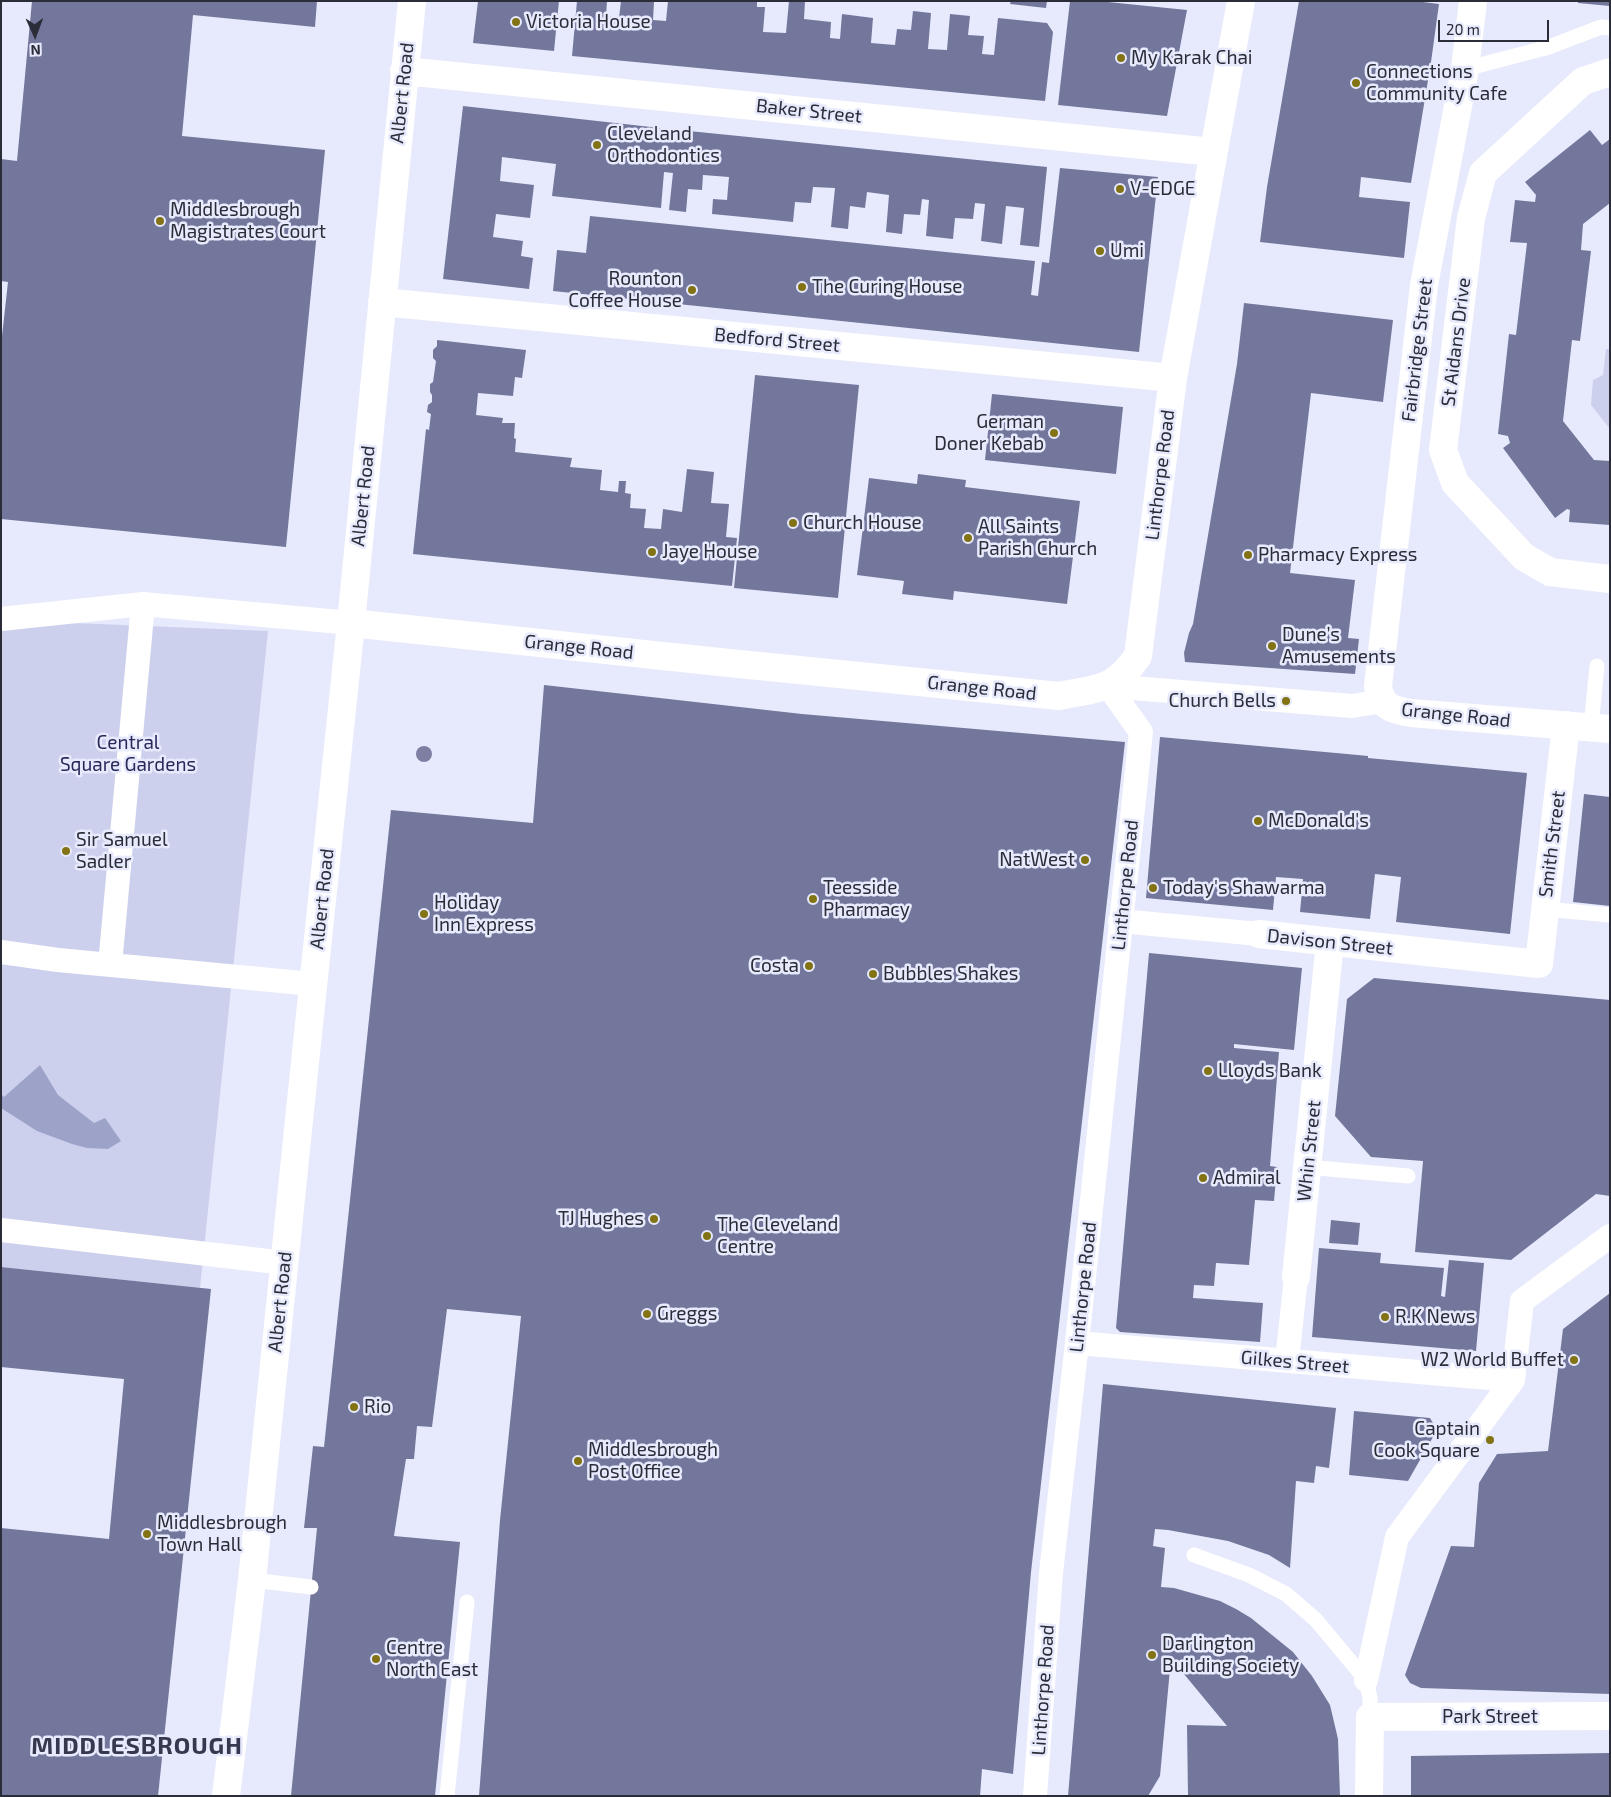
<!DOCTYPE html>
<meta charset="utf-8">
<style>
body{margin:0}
#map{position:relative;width:1611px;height:1797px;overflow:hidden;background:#e7eafc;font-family:"Exo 2",sans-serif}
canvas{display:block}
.frame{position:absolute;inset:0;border:2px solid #2a2c37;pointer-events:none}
.north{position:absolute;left:10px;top:10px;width:50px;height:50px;-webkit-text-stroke:4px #e7eafc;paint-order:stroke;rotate:178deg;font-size:14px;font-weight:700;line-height:20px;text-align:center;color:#2a2c37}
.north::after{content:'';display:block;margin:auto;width:18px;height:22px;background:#2a2c37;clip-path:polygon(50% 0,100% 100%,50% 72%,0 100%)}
.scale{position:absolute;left:1438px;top:20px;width:111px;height:22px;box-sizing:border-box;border:2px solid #2a2c37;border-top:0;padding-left:6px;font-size:15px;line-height:18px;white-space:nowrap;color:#2a2c37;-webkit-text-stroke:4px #e7eafc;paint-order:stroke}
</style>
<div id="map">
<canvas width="1611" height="1797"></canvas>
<div class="frame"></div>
<div class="north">N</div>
<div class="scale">20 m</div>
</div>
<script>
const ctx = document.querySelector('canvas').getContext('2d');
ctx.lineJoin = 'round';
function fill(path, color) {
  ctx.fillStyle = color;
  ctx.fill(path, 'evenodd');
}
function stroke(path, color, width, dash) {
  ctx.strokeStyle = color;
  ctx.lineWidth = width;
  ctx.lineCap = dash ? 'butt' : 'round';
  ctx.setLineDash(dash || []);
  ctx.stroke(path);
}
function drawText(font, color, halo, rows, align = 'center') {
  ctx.font = font + ' "Exo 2",sans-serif';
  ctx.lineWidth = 5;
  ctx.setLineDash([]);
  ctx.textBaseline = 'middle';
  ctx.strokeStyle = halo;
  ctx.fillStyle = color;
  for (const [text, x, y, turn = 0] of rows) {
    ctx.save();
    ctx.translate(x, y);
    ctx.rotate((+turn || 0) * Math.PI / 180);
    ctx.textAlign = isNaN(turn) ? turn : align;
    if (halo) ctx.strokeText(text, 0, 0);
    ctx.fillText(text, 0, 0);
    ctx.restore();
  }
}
const green = new Path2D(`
 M1606 349H1610V429L1591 405 1593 380 1603 375Z
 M1 620 268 631 200 1288 1 1267Z`);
const water = new Path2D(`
 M40 1065 58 1095 94 1123 105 1118 121 1141 108 1149 87 1148 72 1144 37 1131 1 1108V1094L4 1097Z`);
const building = new Path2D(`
 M32 1H317L315 27 193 15 182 136 325 150 286 547 1 519V345L8 282 1 281V159L17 161Z
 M478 1H559L554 51 473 43Z
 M577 1H607L606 16 619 18 621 1 654 2 653 20 666 21 668 1H757V7H765L763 32 786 33 789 1H805L804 19 831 22 830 38 840 39 842 14 873 18 871 43 895 45 897 29 911 30 913 11 931 13 928 49 947 50 950 14 970 16 968 35 984 36 982 54 994 55 998 18 1047 23 1053 32 1045 101 572 56Z
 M1011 1H1047L1046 8 1010 4Z
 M1070 1H1098L1187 10 1167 116 1058 105Z
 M1299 1H1415L1439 4 1431 62 1411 183 1361 177 1359 197 1410 202 1404 258 1260 242 1267 187Z
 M1578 1H1610V6L1578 3Z
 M463 106 669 129 1047 167 1039 247 1020 245 1024 208 1006 206 1002 244 981 241 985 204 975 203 973 219 955 218 953 239 926 236 929 200 922 199 920 215 904 214 902 234 886 232 889 195 867 192 865 208 850 206 848 229 831 227 835 188 813 187 811 203 795 202 793 222 764 219 712 214 713 199 727 200 729 177 703 175 702 190 688 189 686 212 669 210 673 173 664 172 661 208 552 196 556 164 502 157 500 181 534 185 530 218 496 214 493 237 523 241 521 256 533 258 529 289 443 279Z
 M1590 130 1602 145 1610 139V203L1583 224 1581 250 1591 251 1580 341 1572 340 1563 421 1594 460 1610 461V525L1569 522 1570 510 1567 509 1555 518 1503 448 1510 443 1508 436 1498 434 1509 334 1516 335 1527 243 1510 242 1515 200 1535 202 1536 195 1525 182Z
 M1060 168 1158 177 1139 352 553 291 557 250 586 253 590 216 1035 261 1031 295 1038 296 1042 262 1049 263Z
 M1244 303 1393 320 1383 402 1311 393 1290 573 1355 580 1348 638 1359 639 1355 674 1185 662 1184 653 1189 633 1193 624 1237 364Z
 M437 340 526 350 522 378 515 377 513 396 478 393 476 415 503 418 502 423H515L514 438 516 439 515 452 572 458 570 467 602 470 600 490 618 492 619 481H626L625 493 631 494 630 508 646 509 644 528 661 529 663 509 682 512 687 469 714 472 711 503 729 504 726 537 737 538 732 586 413 554 426 429 429 430 431 414 427 412 428 405 432 402V395L430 392V384L433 382 436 361 433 358V350L437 346Z
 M755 375 859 385 838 598 734 588Z
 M992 394 1123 407 1116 474 985 460Z
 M918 474 966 480 965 487 1080 501 1067 604 954 591 953 600 902 594 904 581 857 575 869 478 917 484Z
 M544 685 802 714 1125 742 1031 1572 1013 1774 982 1769 980 1796H479L500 1520 521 1316 447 1309 432 1427 417 1426 414 1459H406L394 1536 460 1542 435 1796H291L317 1528H304L313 1446 324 1447 391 810 533 823Z
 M1160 737 1347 754 1368 756V758L1527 773 1510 934 1396 922 1401 877 1375 874 1370 919 1300 912 1303 879 1276 877 1273 910 1146 898Z
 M1584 794 1610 797V906L1573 902Z
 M1149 953 1302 968 1294 1050 1234 1044V1048L1279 1052 1270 1166 1277 1167 1274 1201 1255 1200 1249 1265 1216 1263 1214 1286 1194 1285 1193 1298 1263 1303 1260 1342 1120 1332 1116 1328Z
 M1374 978 1610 1000V1196L1596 1194 1511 1260 1415 1252 1423 1161 1371 1157 1335 1116 1347 999Z
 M1331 1220 1360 1223 1358 1245 1329 1243Z
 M1319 1248 1381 1253 1380 1263 1444 1268 1441 1296 1445 1297 1449 1260 1484 1263 1476 1351 1312 1337Z
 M1 1267 211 1289 158 1796H1V1528L109 1539 124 1379 1 1367Z
 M1610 1293V1694L1421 1688 1410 1683 1405 1675 1451 1546 1474 1547 1479 1483 1497 1454 1548 1451 1563 1329Z
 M1103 1384 1336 1408 1329 1468 1316 1466 1314 1483 1296 1481 1290 1568 1269 1555 1228 1541 1168 1530 1155 1529 1153 1546 1165 1548 1161 1587 1174 1588 1220 1601 1236 1609 1251 1618 1293 1652 1312 1676 1330 1705 1338 1739 1340 1796H1188L1187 1725 1227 1726 1179 1668 1170 1669 1160 1776 1148 1796H1068Z
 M1354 1411 1430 1418 1437 1430 1408 1481 1349 1475Z
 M1610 1753V1796H1411V1756Z`);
const service = new Path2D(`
 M1465 69 1549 47 1601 27 1610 28
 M1591 727 1597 666
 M1544 909 1610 915
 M1307 1167 1408 1176
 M1194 1555 1249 1575 1286 1594 1316 1620 1366 1680 1370 1698V1717
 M252 1580 311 1587
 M447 1796 467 1602`);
const pedestrian = new Path2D(`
 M1 619 143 604 351 623
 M1108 686 1352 706 1383 701
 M1120 921 1259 934
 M1 952 58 960 313 984
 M110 965 143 604
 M1 1230 285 1263
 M1077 1343 1513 1380
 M1287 1361 1296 1277
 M1513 1380 1522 1301 1610 1236
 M1366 1680 1397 1537 1513 1380
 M1035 1796 1051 1573 1077 1343 1141 732 1108 686`);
const minor = new Path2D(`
 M1473 1 1465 69 1424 285 1378 686C1381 707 1392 710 1411 713L1610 729
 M404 71 1213 152
 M1610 72 1583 81 1483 173 1471 218 1443 450 1455 483 1524 557 1550 572 1610 579
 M382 302 1173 378
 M351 623 729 663 1059 696C1098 688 1114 691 1138 656L1173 378 1241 1
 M1259 934 1539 964 1566 725
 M1296 1277 1330 942
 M226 1796 252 1580 299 1120 351 623 412 1
 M1369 1796 1370 1717 1610 1716`);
const trees = [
 [424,754]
];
const markers = [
 [516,22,5,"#827314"],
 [1121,58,5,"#827314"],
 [1356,83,5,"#827314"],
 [597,145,5,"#827314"],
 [1120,189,5,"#827314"],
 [160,221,5,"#827314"],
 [1100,251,5,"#827314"],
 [802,287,5,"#827314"],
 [692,290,5,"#827314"],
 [1054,433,5,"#827314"],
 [793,523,5,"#827314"],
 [968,538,5,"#827314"],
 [652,552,5,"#827314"],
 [1248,555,5,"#827314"],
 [1272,646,5,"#827314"],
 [1286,701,5,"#827314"],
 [1258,821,5,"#827314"],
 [66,851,5,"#827314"],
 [1085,860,5,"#827314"],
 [1153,888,5,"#827314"],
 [813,899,5,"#827314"],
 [424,914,5,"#827314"],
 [809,966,5,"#827314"],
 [873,974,5,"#827314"],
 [1208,1071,5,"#827314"],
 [1203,1178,5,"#827314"],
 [654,1219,5,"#827314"],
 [707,1236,5,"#827314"],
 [647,1314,5,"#827314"],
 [1385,1317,5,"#827314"],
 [1574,1360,5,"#827314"],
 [354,1407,5,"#827314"],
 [1490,1440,5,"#827314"],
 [578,1461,5,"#827314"],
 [147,1534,5,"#827314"],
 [1152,1655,5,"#827314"],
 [376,1659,5,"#827314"]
];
const poiNames = [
 ["Victoria House",526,22],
 ["My Karak Chai",1131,58],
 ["Connections",1366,72],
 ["Community Cafe",1366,94],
 ["Cleveland",607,134],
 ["Orthodontics",607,156],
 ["V-EDGE",1130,189],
 ["Middlesbrough",170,210],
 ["Magistrates Court",170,232],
 ["Umi",1110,251],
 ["Rounton",682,279,"right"],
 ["Coffee House",682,301,"right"],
 ["The Curing House",812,287],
 ["German",1044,422,"right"],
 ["Doner Kebab",1044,444,"right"],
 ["Church House",803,523],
 ["All Saints",978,527],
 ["Parish Church",978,549],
 ["Jaye House",662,552],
 ["Pharmacy Express",1258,555],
 ["Dune’s",1282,635],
 ["Amusements",1282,657],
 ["Church Bells",1276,701,"right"],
 ["McDonald's",1268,821],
 ["Sir Samuel",76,840],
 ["Sadler",76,862],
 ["NatWest",1075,860,"right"],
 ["Teesside",823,888],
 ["Pharmacy",823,910],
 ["Today's Shawarma",1163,888],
 ["Holiday",434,903],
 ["Inn Express",434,925],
 ["Costa",799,966,"right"],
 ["Bubbles Shakes",883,974],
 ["Lloyds Bank",1218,1071],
 ["Admiral",1213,1178],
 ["TJ Hughes",644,1219,"right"],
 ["The Cleveland",717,1225],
 ["Centre",717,1247],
 ["Greggs",657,1314],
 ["R.K News",1395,1317],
 ["W2 World Buffet",1564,1360,"right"],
 ["Rio",364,1407],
 ["Captain",1480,1429,"right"],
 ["Cook Square",1480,1451,"right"],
 ["Middlesbrough",588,1450],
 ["Post Office",588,1472],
 ["Middlesbrough",157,1523],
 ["Town Hall",157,1545],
 ["Darlington",1162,1644],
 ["Building Society",1162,1666],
 ["Centre",386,1648],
 ["North East",386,1670]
];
const streetNames = [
 ["Albert Road",402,93,-84],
 ["Baker Street",809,111,6],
 ["Bedford Street",777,340,5],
 ["St Aidans Drive",1456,342,-83],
 ["Fairbridge Street",1417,350,-83],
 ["Linthorpe Road",1160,475,-83],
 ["Albert Road",363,496,-84],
 ["Grange Road",579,647,6],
 ["Grange Road",982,688,6],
 ["Grange Road",1456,715,6],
 ["Smith Street",1552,844,-83],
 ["Linthorpe Road",1125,885,-84],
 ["Albert Road",322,899,-84],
 ["Davison Street",1330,942,6],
 ["Whin Street",1309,1151,-84],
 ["Linthorpe Road",1083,1287,-84],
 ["Albert Road",280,1302,-84],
 ["Gilkes Street",1295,1362,5],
 ["Linthorpe Road",1043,1690,-86],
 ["Park Street",1490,1717]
];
const parkNames = [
 ["Central",128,743],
 ["Square Gardens",128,765]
];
const districtNames = [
 ["MIDDLESBROUGH",137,1746]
];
fill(green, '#ccd0ed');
fill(water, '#9da2c9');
fill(building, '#73779c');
stroke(service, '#fff', 15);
stroke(pedestrian, '#fff', 24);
stroke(minor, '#fff', 28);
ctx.fillStyle = '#7e80a3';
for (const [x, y] of trees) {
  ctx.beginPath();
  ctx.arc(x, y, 8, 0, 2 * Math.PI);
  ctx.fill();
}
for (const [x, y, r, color] of markers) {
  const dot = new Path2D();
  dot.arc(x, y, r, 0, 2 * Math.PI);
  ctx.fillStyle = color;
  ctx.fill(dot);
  stroke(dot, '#e7eafc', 2);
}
drawText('19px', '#2a2c37', '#e7eafc', poiNames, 'left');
drawText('19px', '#2a2c37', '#e7eafc', streetNames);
drawText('19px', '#28295a', '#e7eafc', parkNames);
ctx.letterSpacing = '1px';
drawText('bold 24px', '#363850', '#e7eafc', districtNames);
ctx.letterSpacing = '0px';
</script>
